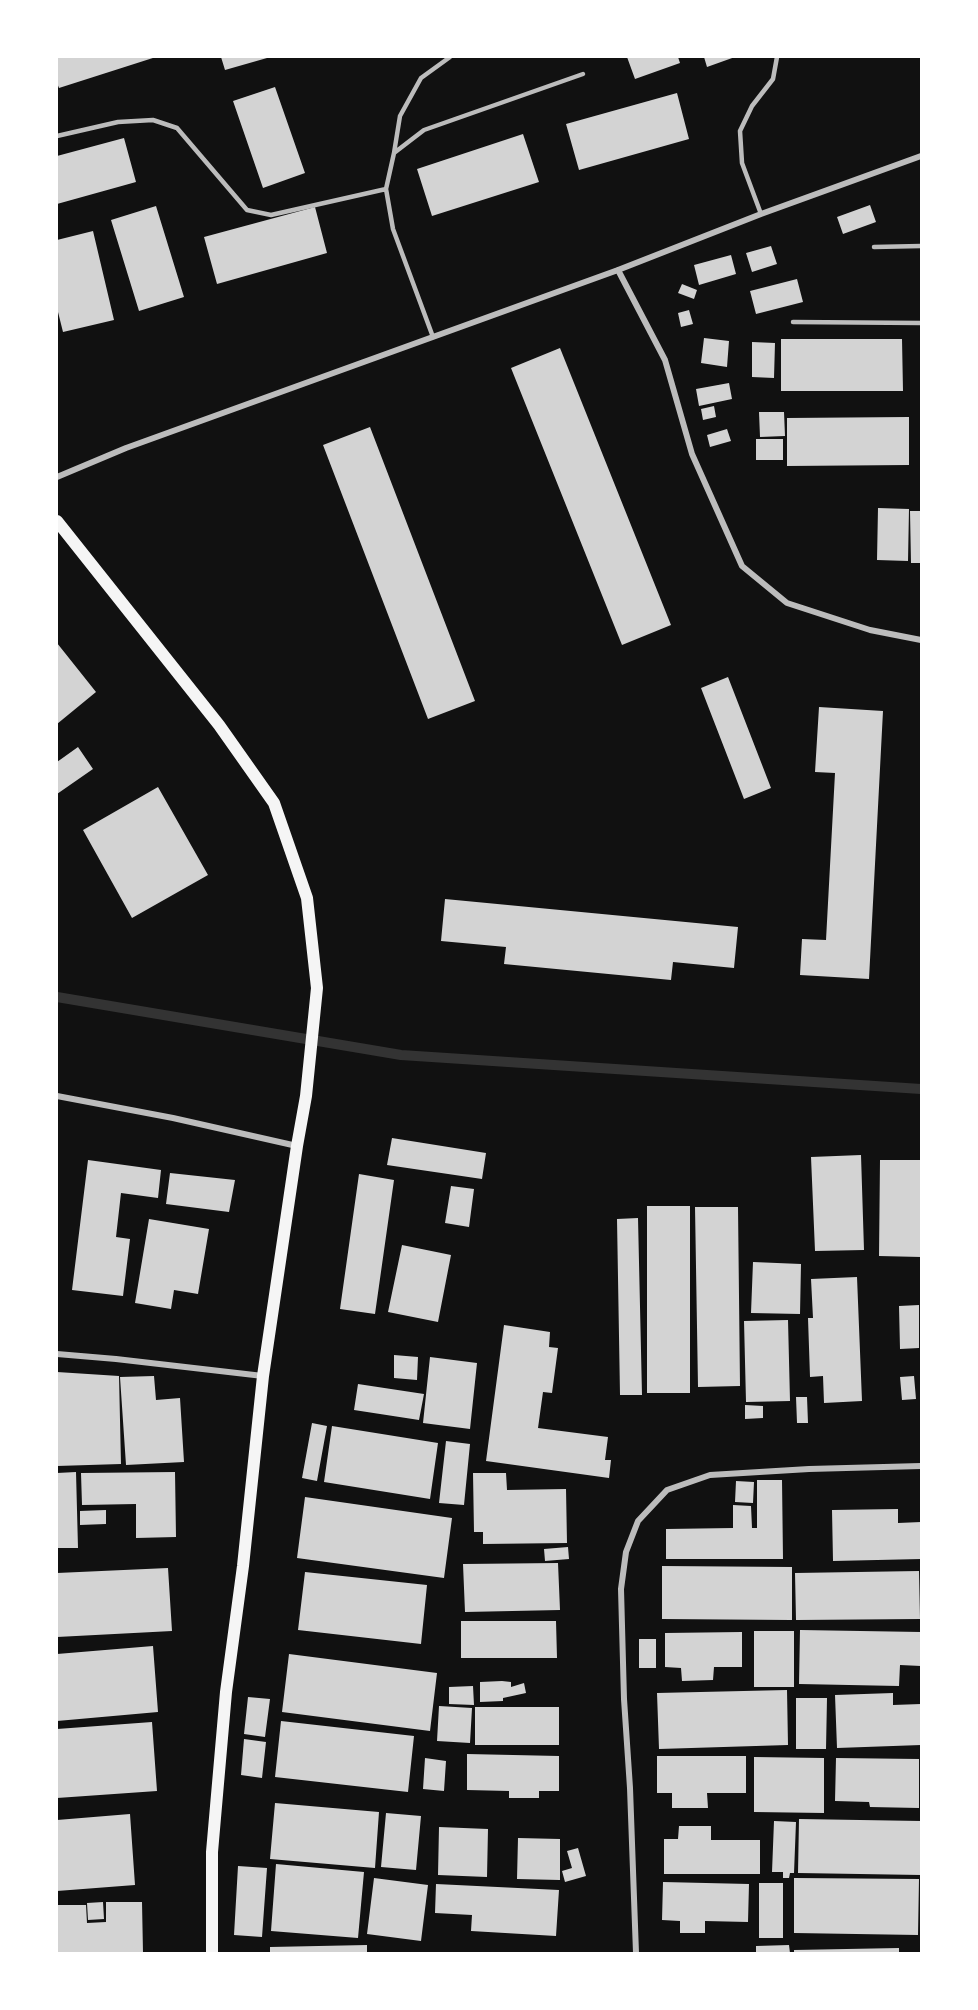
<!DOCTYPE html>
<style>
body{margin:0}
#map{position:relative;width:978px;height:2010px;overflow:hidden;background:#111;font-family:Montserrat,sans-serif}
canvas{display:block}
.frame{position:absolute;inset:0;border:58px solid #fff;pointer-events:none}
</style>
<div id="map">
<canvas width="978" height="2010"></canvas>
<div class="frame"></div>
</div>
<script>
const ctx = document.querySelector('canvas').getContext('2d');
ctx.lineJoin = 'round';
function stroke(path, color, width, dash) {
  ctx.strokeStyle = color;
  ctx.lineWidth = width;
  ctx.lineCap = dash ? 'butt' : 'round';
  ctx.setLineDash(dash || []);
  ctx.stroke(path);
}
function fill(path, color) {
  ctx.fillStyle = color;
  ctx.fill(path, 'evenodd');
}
const stream = new Path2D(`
 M57 997 401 1055 921 1089`);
const building = new Path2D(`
 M57 57H156L59 88 57 83Z
 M221 57H267V58L225 70Z
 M627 57H678L680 63 635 79Z
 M704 57H735L707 67Z
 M275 87 305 173 263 188 233 101Z
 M677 93 689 139 579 170 566 124Z
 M523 134 539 182 432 216 417 169Z
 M124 138 136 182 57 204V156Z
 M870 205 876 222 843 234 837 217Z
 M156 206 184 297 139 311 111 220Z
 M315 207 327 253 217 284 204 237Z
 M93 231 114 320 63 332 57 308V240Z
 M771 246 777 264 752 272 746 253Z
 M731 255 736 274 699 285 694 265Z
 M797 279 803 302 756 314 750 291Z
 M682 284 697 290 694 299 678 293Z
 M689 310 693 324 681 327 678 313Z
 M704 338 729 341 727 367 701 363Z
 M781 339H902L903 391H781Z
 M752 342 775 343 774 378 752 377Z
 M560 348 671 625 622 645 511 368Z
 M729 383 732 399 699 406 696 389Z
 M714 406 716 417 703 420 701 409Z
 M759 412H784L785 436 760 437Z
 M909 417V465L787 466V418Z
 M370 427 475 701 428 719 323 445Z
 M727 429 731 441 710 447 707 435Z
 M756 439H783V460H756Z
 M878 508 909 509 908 561 877 560Z
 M910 511H921V563H911Z
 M57 643 96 692 57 724Z
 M728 677 771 788 744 799 701 688Z
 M819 707 883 711 869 979 800 975 802 939 826 940 835 773 815 772Z
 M78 747 93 769 57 794V762Z
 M158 787 208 875 132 918 83 830Z
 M445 899 738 927 734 968 673 962 671 980 504 964 506 947 441 941Z
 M392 1138 486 1153 482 1179 387 1165Z
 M861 1155 864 1250 815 1251 811 1157Z
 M88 1160 161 1170 158 1198 121 1193 116 1237 130 1239 123 1296 72 1290Z
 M880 1160H921V1257L879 1256Z
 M170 1173 235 1180 229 1212 166 1204Z
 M359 1174 394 1180 375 1314 340 1309Z
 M451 1186 474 1189 469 1227 445 1223Z
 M647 1206H690V1393H647Z
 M695 1207H738L740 1386 698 1387Z
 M638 1218 642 1395H620L617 1219Z
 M149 1219 209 1229 198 1294 174 1290 171 1309 135 1303Z
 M402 1245 451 1255 438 1322 388 1312Z
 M753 1262 801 1264 800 1314 751 1313Z
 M857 1277 862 1401 824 1403 823 1376 810 1377 808 1318H813L811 1279Z
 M919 1305V1348L900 1349 899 1306Z
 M788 1320 790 1401 746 1402 744 1321Z
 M504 1325 550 1332 549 1347 558 1348 552 1393 543 1392 538 1428 608 1437 605 1460H611L609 1478 486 1461Z
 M394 1355 418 1357 417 1380 394 1378Z
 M430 1357 477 1363 470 1429 423 1423Z
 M57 1372 119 1376 121 1464 57 1466Z
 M154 1376 156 1400 180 1398 184 1462 126 1465 120 1377Z
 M914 1376 916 1399 902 1400 900 1377Z
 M358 1384 424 1394 419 1420 354 1410Z
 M796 1397H807L808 1423H797Z
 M745 1405 763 1406V1418L745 1419Z
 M312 1423 327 1426 317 1481 302 1478Z
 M332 1426 438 1443 430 1499 324 1482Z
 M446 1441 470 1444 464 1505 439 1503Z
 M76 1472 78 1548H57V1473Z
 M175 1472 176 1537 136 1538V1504L82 1505 81 1473Z
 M473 1473H506L507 1490 566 1489 567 1543 483 1544V1532H474Z
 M757 1480H782L783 1559H666V1529L733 1528V1505L751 1506 752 1528H757Z
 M736 1481 754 1482 753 1503 735 1502Z
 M305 1497 452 1518 444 1578 297 1558Z
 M898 1509V1523L921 1522V1559L833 1561 832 1510Z
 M106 1510V1524L80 1525V1511Z
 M568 1547 569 1559 545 1561 544 1549Z
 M558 1563 560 1610 465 1612 463 1564Z
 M662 1566 792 1567V1620L662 1619Z
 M168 1568 172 1631 57 1637V1573Z
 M919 1571 920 1619 796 1620 795 1573Z
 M305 1572 427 1585 421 1644 298 1630Z
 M461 1621H556L557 1658H461Z
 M800 1630 921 1632V1666L900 1665 899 1686 799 1684Z
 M754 1631H794V1687H754Z
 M742 1632V1667H714L713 1680 682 1681 681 1668 665 1667V1633Z
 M639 1639H656V1668H639Z
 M153 1646 158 1712 57 1721V1654Z
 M289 1654 437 1673 430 1731 282 1712Z
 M502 1681 511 1682V1687L524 1683 526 1693 503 1698V1701L480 1702V1682Z
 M473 1686 474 1705 449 1704V1687Z
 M787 1690 788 1745 659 1749 657 1693Z
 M893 1693V1705L921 1704V1745L837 1748 835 1695Z
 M248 1697 270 1699 265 1737 244 1734Z
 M796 1698H827L826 1749H796Z
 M439 1706 472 1708 470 1743 437 1741Z
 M475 1707H559V1745H475Z
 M281 1721 414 1736 408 1792 275 1777Z
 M152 1722 157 1791 57 1798V1729Z
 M244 1739 266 1742 262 1778 241 1775Z
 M467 1754 559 1756V1791H539V1798H509V1791L467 1790Z
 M657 1756H746V1793H707L708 1808H672V1793H657Z
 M754 1757 824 1758V1813L754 1812Z
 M425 1758 446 1761 444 1791 423 1789Z
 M836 1758 919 1759V1808L870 1807 869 1802 835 1801Z
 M275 1803 379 1812 375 1868 270 1859Z
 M386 1813 421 1816 416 1870 381 1867Z
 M130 1814 135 1885 57 1891V1820Z
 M799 1819 921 1821V1875L798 1873Z
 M774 1821 796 1822 794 1873H790L789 1878H783V1872H772Z
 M679 1826H711V1840H760V1874H664V1839H678Z
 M439 1827 488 1829 487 1877 438 1875Z
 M518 1838 560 1839V1880L517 1879Z
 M578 1848 586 1876 565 1882 562 1871 572 1868 567 1851Z
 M276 1864 364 1872 358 1938 271 1931Z
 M238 1866 267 1868 262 1937 234 1935Z
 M374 1878 428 1885 421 1941 367 1934Z
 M794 1878 919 1879 918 1935 794 1933Z
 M663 1882 749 1884 748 1922 705 1921V1933H680V1921L662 1920Z
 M759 1883H783V1938H759Z
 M436 1884 559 1890 556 1936 471 1931 472 1915 435 1913Z
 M103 1902 104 1919 88 1920 87 1903Z
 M106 1902H142L143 1953H57V1905H86L87 1923 106 1922Z
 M367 1945V1953H270V1947Z
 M789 1945 790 1953H756V1946Z
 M899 1948V1953H794V1950Z`);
const service = new Path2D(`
 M57 136 118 122 153 120 177 128 247 210 271 215 386 189
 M394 153 400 116 421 78 450 57
 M761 214 742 163 740 131 752 106 773 79 777 57
 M874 247 921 246
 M793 322 921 323
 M433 337 393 229 386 189 394 153 424 130 583 74`);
const minor = new Path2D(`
 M618 270 665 360 692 454 742 566 787 603 870 630 921 640
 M57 477 126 448 618 270 761 214 921 156
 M57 1096 173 1118 297 1146
 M57 1354 116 1359 263 1376
 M636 1953 630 1788 624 1699 621 1589 626 1552 638 1521 667 1490 710 1475 809 1469 921 1466`);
const secondary = new Path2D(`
 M57 521 219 725 274 803 307 898 317 988 306 1096 297 1146 263 1376 243 1566 226 1692 212 1852V1953`);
stroke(stream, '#333', 10);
fill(building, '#d3d3d3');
stroke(service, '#bcbcbc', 4.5);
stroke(minor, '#bcbcbc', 6);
stroke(secondary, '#f5f5f5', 12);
</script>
